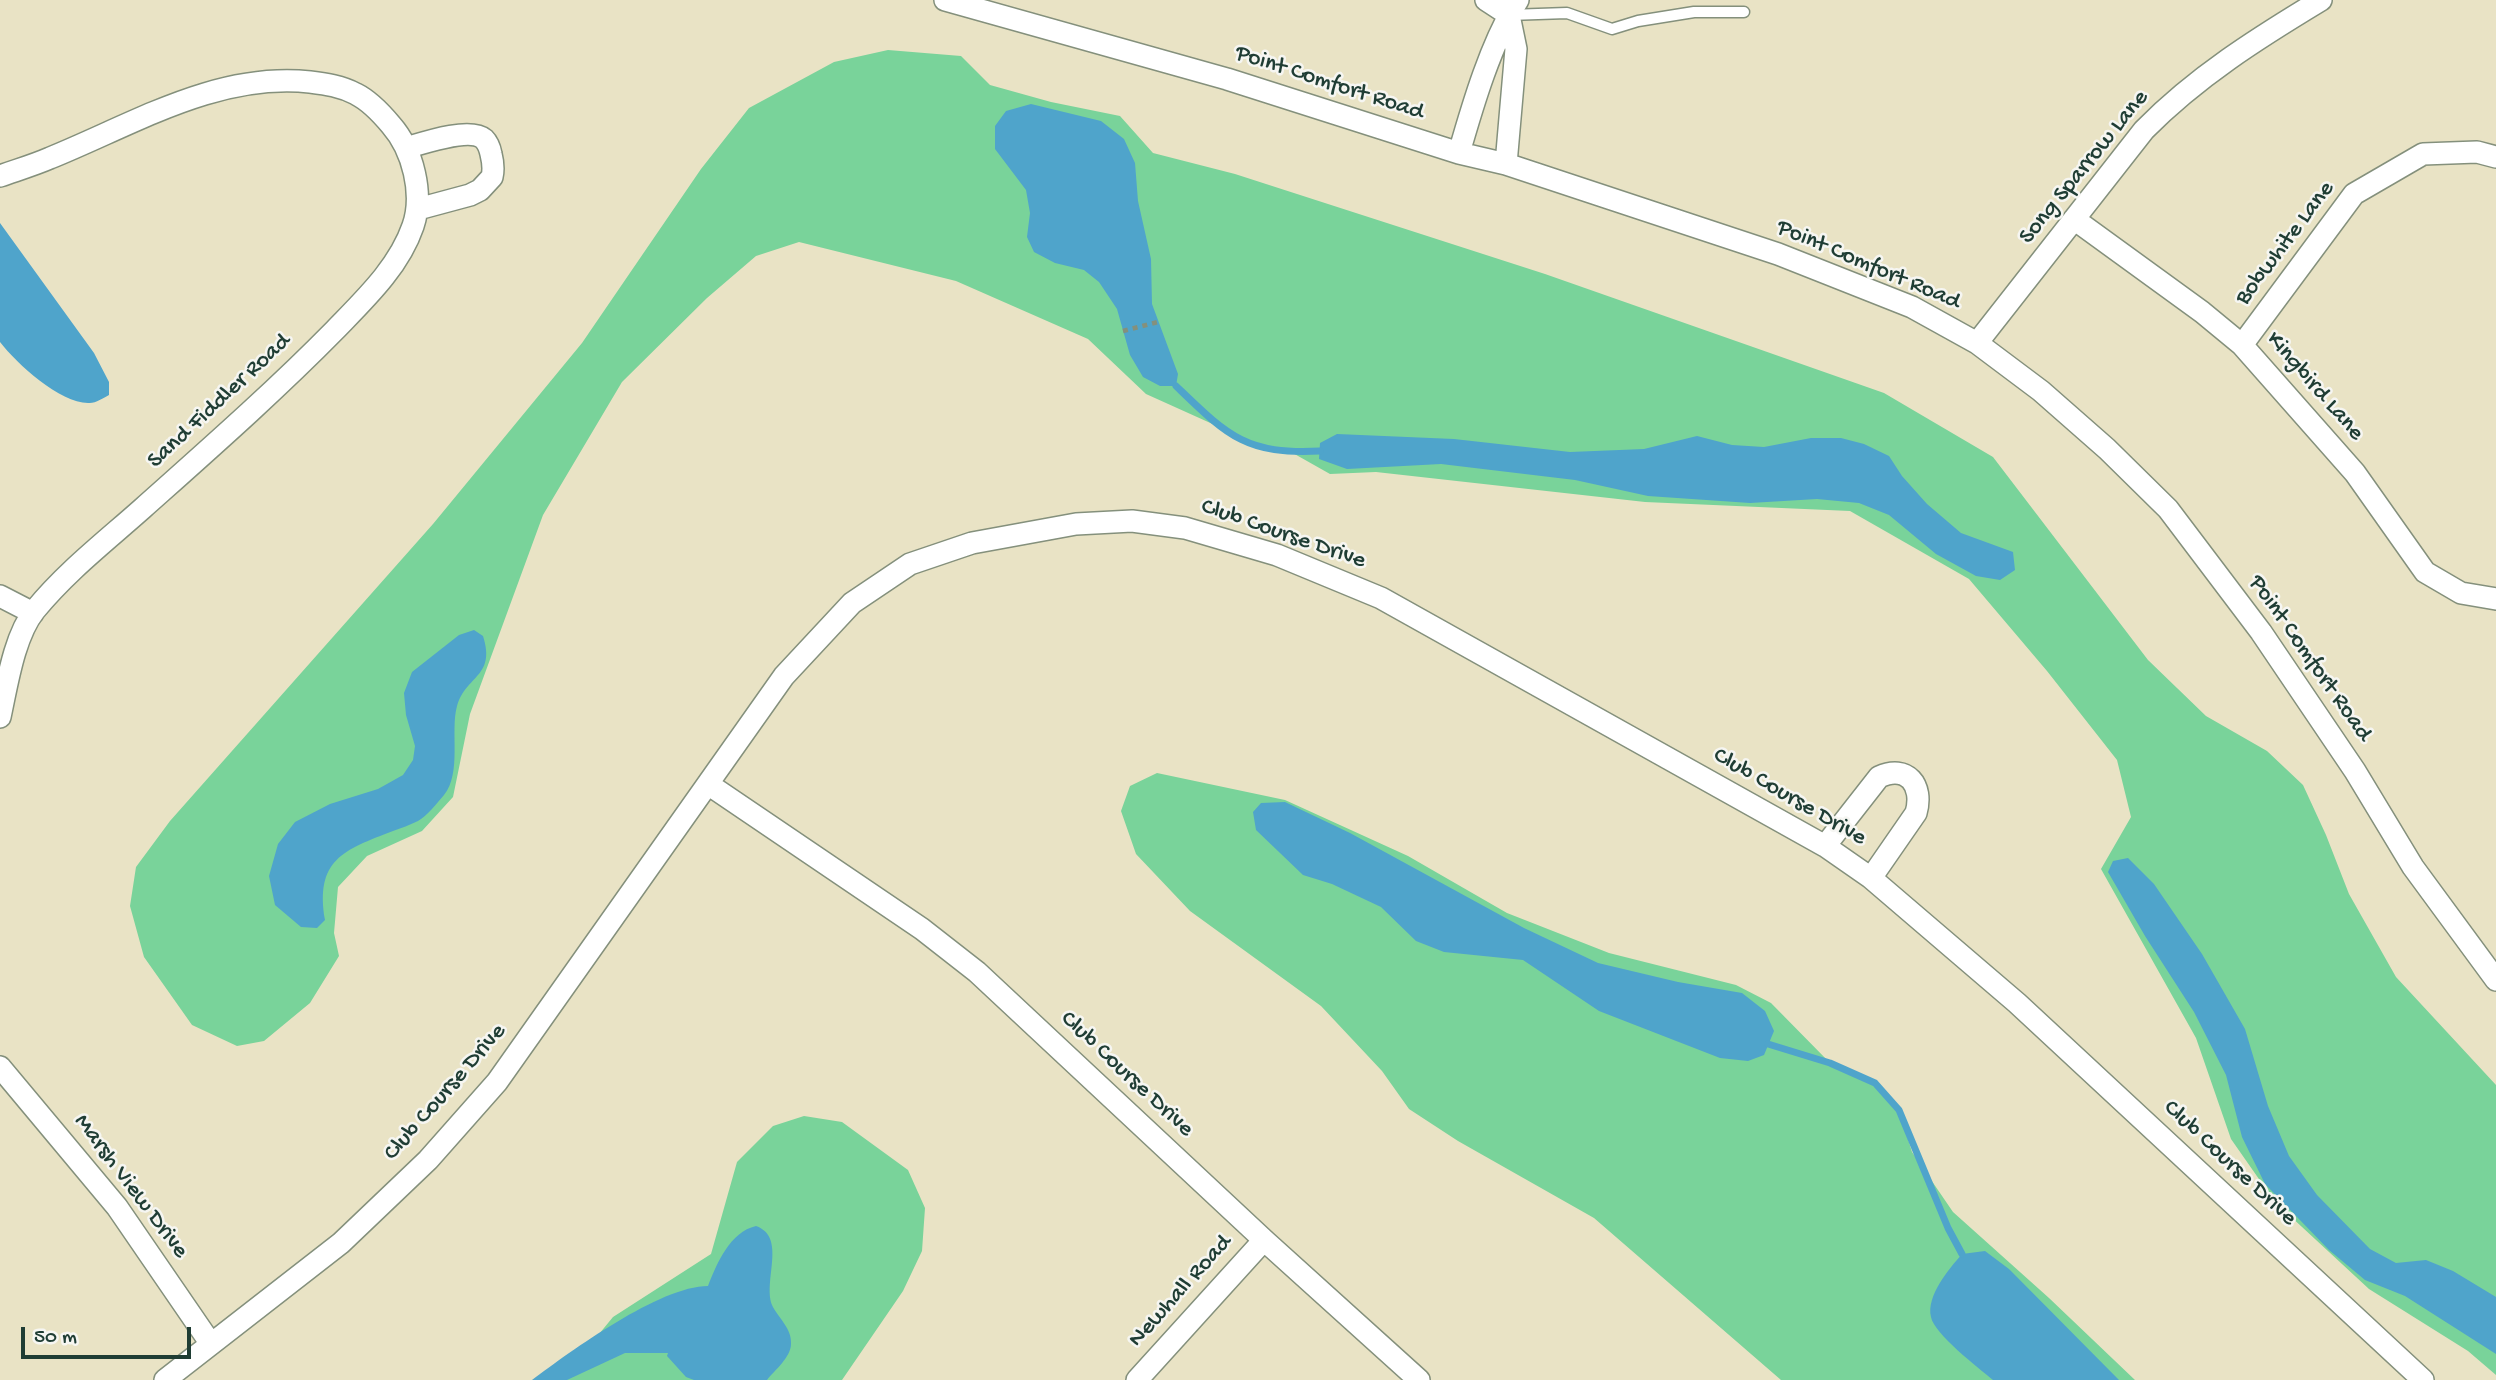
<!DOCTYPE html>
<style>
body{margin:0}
#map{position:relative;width:2496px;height:1380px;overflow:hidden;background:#e9e3c5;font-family:"Gochi Hand",sans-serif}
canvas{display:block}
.scale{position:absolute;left:21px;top:1327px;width:170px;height:32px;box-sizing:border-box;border:4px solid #1f3d34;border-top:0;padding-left:9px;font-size:21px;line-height:24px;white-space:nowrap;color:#1f3d34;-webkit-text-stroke:5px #f6f6f2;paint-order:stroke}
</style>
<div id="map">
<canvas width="2496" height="1380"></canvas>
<div class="scale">50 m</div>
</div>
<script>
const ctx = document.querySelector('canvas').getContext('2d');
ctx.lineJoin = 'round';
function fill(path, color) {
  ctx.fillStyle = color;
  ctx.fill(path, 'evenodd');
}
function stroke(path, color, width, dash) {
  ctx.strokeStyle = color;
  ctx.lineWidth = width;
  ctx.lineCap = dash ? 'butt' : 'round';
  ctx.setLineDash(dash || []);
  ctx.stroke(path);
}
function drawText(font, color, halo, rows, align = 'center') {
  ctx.font = font + ' "Gochi Hand",sans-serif';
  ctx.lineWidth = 5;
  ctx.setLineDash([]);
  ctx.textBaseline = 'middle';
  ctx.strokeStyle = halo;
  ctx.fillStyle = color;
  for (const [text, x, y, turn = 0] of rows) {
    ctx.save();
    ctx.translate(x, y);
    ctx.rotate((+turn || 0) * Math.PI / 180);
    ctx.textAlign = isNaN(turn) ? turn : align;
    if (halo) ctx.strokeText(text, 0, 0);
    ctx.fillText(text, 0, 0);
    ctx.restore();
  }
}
const green = new Path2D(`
 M888 50 961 56 990 85 1051 102 1120 116 1153 153 1235 174 1545 274 1884 393 1993 457 2148 660 2206 716 2267 751 2303 785 2326 835 2349 894 2396 977 2496 1085V1375L2468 1351 2369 1289 2275 1202 2231 1139 2196 1038 2101 869 2131 817 2117 760 2047 671 1969 579 1850 511 1645 502 1376 472 1330 474 1291 452 1247 444 1217 426 1146 394 1088 339 956 281 799 242 756 256 707 298 622 382 543 515 470 714 453 797 422 831 367 856 338 887 334 933 339 956 310 1003 264 1041 237 1046 192 1025 144 957 130 906 136 867 170 821 433 524 582 343 701 169 749 108 834 62Z
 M1157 773 1285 800 1408 856 1507 913 1609 953 1736 985 1771 1003 1830 1063 1875 1083 1899 1110 1912 1152 1953 1212 2049 1298 2135 1380H1781L1594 1218 1458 1141 1409 1109 1382 1071 1321 1006 1190 911 1136 854 1121 811 1130 786Z
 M804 1116 842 1122 908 1170 925 1208 922 1251 903 1291 842 1380H542L581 1356 613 1317 711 1254 737 1162 773 1126Z`);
const water = new Path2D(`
 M1031 104 1101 121 1124 139 1135 163 1138 201 1151 259 1152 304 1178 374 1176 386H1160L1143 377 1130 355 1117 309 1099 282 1084 270 1055 263 1034 252 1027 237 1030 213 1026 190 995 149V126L1006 111Z
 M0 223 94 353 109 382V395C103 398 95 404 88 403 60 403 17 364 0 342Z
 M1337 434 1454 439 1570 452 1644 449 1697 436 1732 445 1764 447 1811 438H1841L1864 444 1889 456 1902 476 1927 504 1961 533 2013 552 2015 570 2000 580 1976 576 1936 554 1889 515 1859 503 1817 499 1750 503 1648 496 1575 480 1441 464 1347 469 1319 459 1320 443Z
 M474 630 483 636C496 677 466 675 457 706 450 731 462 773 444 795 437 803 427 816 418 821 410 825 401 828 393 831 343 850 315 860 325 920L317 928 301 927 275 905 269 876 278 844 295 822 330 804 378 789 403 775 413 760 415 746 406 715 404 693 412 672 459 635Z
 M1285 802 1350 833 1524 928 1598 963 1678 982 1742 993 1765 1011 1774 1031 1764 1055 1748 1061 1720 1058 1599 1011 1523 960 1444 952 1416 941 1381 907 1332 884 1303 875 1256 830 1253 812 1261 803Z
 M2128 858 2154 884 2202 954 2245 1029 2268 1106 2289 1156 2317 1195 2370 1249 2396 1263 2426 1260 2453 1271 2496 1297V1354L2405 1296 2365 1280 2329 1250 2265 1184 2242 1137 2226 1075 2194 1012 2145 936 2108 872 2113 861Z
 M756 1226C787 1237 763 1280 772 1305 778 1318 792 1328 791 1344 791 1357 775 1370 767 1380H694L686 1377 667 1356 668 1353H625L567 1380H532C571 1351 660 1286 708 1286 717 1263 730 1232 756 1226Z
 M1985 1251 2009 1269 2119 1380H1993C1979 1368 1934 1334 1931 1317 1926 1296 1949 1269 1962 1254Z`);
const stream = new Path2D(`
 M1176 386C1227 435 1245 455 1320 451
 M1768 1044 1830 1063 1875 1083 1899 1110 1948 1228 1962 1254`);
const path = new Path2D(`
 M1123 331 1158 322`);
const service = new Path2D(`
 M1509 15 1567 13 1612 29 1638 21 1694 12H1744`);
const minor = new Path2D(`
 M945 0 1227 79 1459 153 1506 164 1778 254 1912 307 1977 343 2041 391 2107 449 2168 509 2261 632 2355 771 2413 867 2496 980
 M1486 0 1509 15
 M406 148C423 143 470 127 484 139 488 143 490 149 491 154 493 162 494 169 492 177L480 190 470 195 418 209
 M1459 153C1473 104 1491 43 1518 0
 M1506 164 1516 49 1509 15
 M0 176C17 170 34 165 50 158 134 124 217 72 310 82 326 84 341 86 356 94 370 101 381 113 391 125 413 150 424 194 413 226 399 267 365 299 335 330 274 392 208 450 143 508 106 541 67 571 35 610 14 636 7 685 0 717
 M2074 219 2202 312 2242 345 2355 473 2425 572 2461 593 2496 599
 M1977 343 2144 130C2196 77 2258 38 2321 0
 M2242 345 2354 194 2423 154 2477 152 2496 157
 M0 596 33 613
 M708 784 922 929 977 972 1264 1240 1419 1380
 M1825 846 1879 777C1907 764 1924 785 1916 813L1871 878
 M0 1067 117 1207 211 1344
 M165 1380 341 1243 428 1160 497 1082 784 676 852 603 910 564 972 543 1076 524 1132 521 1185 528 1277 555 1381 598 1825 846 1871 878 2017 1003 2423 1380
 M1137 1380 1264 1240`);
const streetNames = [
 ["Point Comfort Road",1329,84,18],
 ["Song Sparrow Lane",2085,168,-51],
 ["Bobwhite Lane",2286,244,-53],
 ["Point Comfort Road",1868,266,23],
 ["Kingbird Lane",2314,387,49],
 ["Sand Fiddler Road",220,402,-43],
 ["Club Course Drive",1283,535,19],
 ["Point Comfort Road",2309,659,55],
 ["Club Course Drive",1789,798,30],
 ["Club Course Drive",1126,1075,43],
 ["Club Course Drive",446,1093,-49],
 ["Club Course Drive",2229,1164,43],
 ["Marsh View Drive",130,1187,53],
 ["Newhall Road",1181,1292,-48]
];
fill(green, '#79d39a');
fill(water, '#4fa4cb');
stroke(stream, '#4fa4cb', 7);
stroke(service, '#84907c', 13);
stroke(minor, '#84907c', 24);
stroke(path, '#84907c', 4.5, [5, 5]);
stroke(service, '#fff', 10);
stroke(minor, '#fff', 21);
drawText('24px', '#1f3d34', '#f6f6f2', streetNames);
</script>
